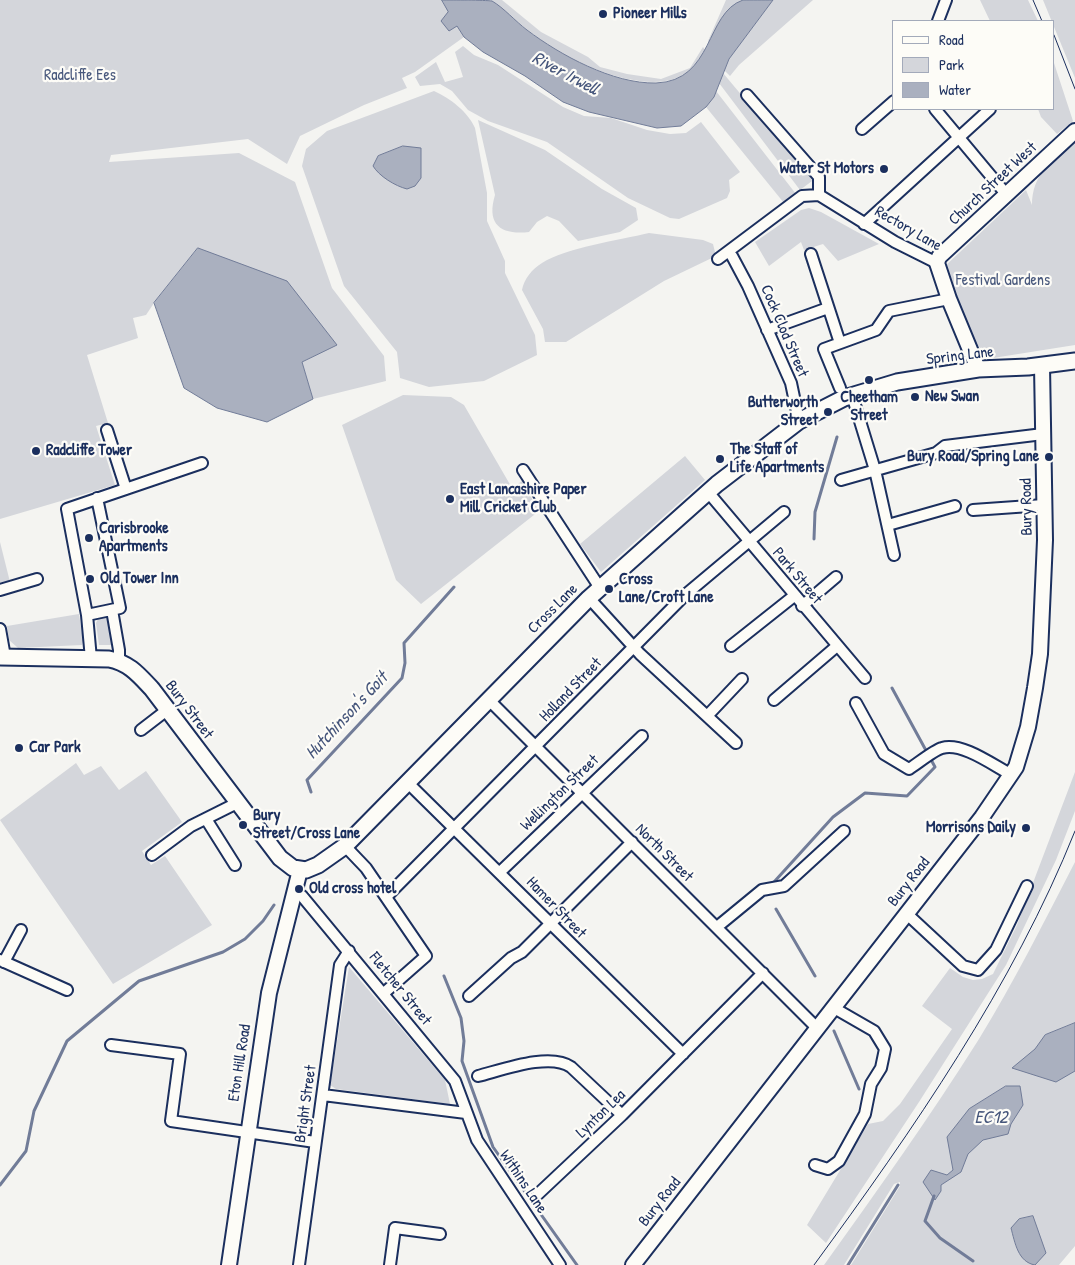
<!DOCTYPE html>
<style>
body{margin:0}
#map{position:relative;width:1075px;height:1265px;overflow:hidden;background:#f4f4f1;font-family:"Patrick Hand",sans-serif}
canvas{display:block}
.legend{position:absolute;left:892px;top:20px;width:162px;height:90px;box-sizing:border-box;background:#fdfcf7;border:1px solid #a3aaba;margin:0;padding:6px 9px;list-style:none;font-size:15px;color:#1b2f5e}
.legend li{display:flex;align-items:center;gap:10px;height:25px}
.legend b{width:25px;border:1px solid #a3aaba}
</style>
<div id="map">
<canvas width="1075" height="1265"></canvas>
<ul class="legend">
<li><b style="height:6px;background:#fdfcf7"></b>Road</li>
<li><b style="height:14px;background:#d4d6db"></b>Park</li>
<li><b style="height:14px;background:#aab0bf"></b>Water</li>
</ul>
</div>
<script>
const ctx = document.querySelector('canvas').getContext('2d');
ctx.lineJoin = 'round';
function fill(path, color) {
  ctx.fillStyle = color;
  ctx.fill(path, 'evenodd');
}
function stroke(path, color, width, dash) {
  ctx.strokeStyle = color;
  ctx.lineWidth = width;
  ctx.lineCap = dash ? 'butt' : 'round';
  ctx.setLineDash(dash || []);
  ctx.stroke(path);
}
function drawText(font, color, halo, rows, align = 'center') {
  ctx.font = font + ' "Patrick Hand",sans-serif';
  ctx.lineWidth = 4.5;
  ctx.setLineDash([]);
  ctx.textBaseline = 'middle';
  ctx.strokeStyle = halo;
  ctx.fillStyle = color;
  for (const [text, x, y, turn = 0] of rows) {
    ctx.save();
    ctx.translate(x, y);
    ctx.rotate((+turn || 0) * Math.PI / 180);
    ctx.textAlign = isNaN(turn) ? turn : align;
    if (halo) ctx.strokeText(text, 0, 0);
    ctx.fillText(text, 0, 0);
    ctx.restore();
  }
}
const green = new Path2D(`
 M0 0H442L464 37 415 72 402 78 407 88 364 105 300 136 287 164 248 139 111 155 109 162 239 153 295 182 332 288 384 356 386 381 313 399 302 362 336 345 154 303 146 315 133 318 138 338 87 355 108 423 96 426 115 485 0 519Z
 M490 0H502L541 32 588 57 600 67 627 74 661 79 690 68 703 47 705 50C700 57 696 67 689 72 653 98 581 67 548 45 528 31 509 16 490 0Z
 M726 0H743L724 15 709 44 708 41Z
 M773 0H813L739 65 730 76 724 70 729 59Z
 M980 0H1028L1038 21H990Z
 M1043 0H1075V78Z
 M463 46 474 55 498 65 563 107 584 116 611 118 647 130 670 134 686 133 701 122 740 172 729 180 730 191 727 198 679 219 670 218 628 198 547 142 488 121 468 110 452 91 440 84 420 86 415 77 436 62 445 82 463 77 455 52Z
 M1054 63 1073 121 1057 134 1041 117 1038 109H1054Z
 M723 73 810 177 812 181 800 190 719 83Z
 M434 91C450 98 468 112 475 128L487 193V221L505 261V273L535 335 537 355 484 381 429 387 400 378 397 352 344 286 302 166 306 149 327 131Z
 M716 91 796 194 784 203 706 107Z
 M478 120 545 150 602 189 636 208 638 220 620 232 578 241 559 221 547 216 537 222 529 232C501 235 486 225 495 195Z
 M1075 144V345L993 358 974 343 943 268 1026 190 1032 205C1032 175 1051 160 1075 144Z
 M809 208 821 212 879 244 838 261 823 244 804 250 801 242 769 266 755 242 801 210Z
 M649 233 703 240 713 244 716 256 664 281 566 342H545L543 329 522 290C524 279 532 269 542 263 565 248 620 240 649 233Z
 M403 395 451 397 464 405 512 488 522 481 539 511 421 604 396 580 342 425Z
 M685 456 705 480 601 572 580 544Z
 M0 542 10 582 0 583Z
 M79 614 83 640 82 645 18 648 9 640 7 626Z
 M107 617 113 642 111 645H99L96 623 98 619Z
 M76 763 84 775 101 766 119 790 146 771 182 822 142 851 151 865 165 856 212 925 113 984 0 820Z
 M1075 772V811L1056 860 1006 965 919 1102 826 1243 807 1225 868 1124 883 1121 900 1104 952 1029 922 1006 950 968 963 977 973 980 982 979 993 974 1017 925Z
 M1075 862V1246L1059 1265H851L900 1186V1182L894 1184 844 1265H824C877 1191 930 1117 979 1039 1014 982 1044 922 1075 862Z
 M349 967 445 1080 450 1104 336 1089 330 1085Z`);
const water = new Path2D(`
 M442 0C453 0 484 0 492 1 504 8 515 21 527 30 560 55 613 84 656 83 714 81 705 13 743 0 751 0 764 0 773 0L729 59 714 97 706 107 681 126 657 128 589 112 563 102 525 76 483 52 464 37 457 26 449 31 441 21 448 12Z
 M403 146 421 148V178L415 186 407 189C395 186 379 176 373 166L378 156Z
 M198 248 287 281 337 345 302 362 313 399 267 422 217 408 184 388 154 303Z
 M1075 1023V1071L1056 1082 1012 1068 1035 1049 1045 1035Z
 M1006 1086H1020L1023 1105 1011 1124 1008 1134 983 1140 968 1154 961 1172 941 1185V1191L935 1200 923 1182 931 1170 947 1175 953 1170 947 1137 969 1109Z
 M1033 1216 1046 1253 1035 1265C1018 1262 1015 1243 1011 1228L1019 1219Z`);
const stream = new Path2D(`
 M814 539 815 512 837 437
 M311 792 307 780 402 678 405 663 404 643 454 587
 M774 882 833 817 865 793 907 796 935 767 892 688
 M776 909 815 976
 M444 976 461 1018 464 1041 462 1061 493 1147 577 1265
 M834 1031 859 1089
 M0 1185 26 1151 34 1111 67 1041 139 981 223 952 245 939 263 921 274 905
 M934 1196 925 1221 940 1238 973 1261
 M848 1265 898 1185`);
const street = new Path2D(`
 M938 21 946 0
 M747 95 819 177V195L895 242 937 263
 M935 109 1006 194
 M862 129 894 101
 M864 224 990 109
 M811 254 840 343
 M732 256 748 286 791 383 799 421
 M718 259 802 196 819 195
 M767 330 828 308
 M840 388 824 349 876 330 889 311 949 299
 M852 395 875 470 894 555
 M107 430 126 489
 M523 470 600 588
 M841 480 936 453 945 446 1043 434
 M708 492 865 678
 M973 510 1044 505
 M888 525 955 506
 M0 590 37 579
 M589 598 640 654 736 743
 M802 606 836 577
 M112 610 119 650V661
 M87 615 120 608 97 498
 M0 629 5 657
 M731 646 794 596
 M91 659 87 615 67 509 202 463
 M489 700 817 1028
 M774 700 837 646
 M856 703 884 754 909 769C917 764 934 750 942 748 963 742 994 766 1012 775
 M708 715 742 679
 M141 730 167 710
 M408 783 683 1054
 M206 819 235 865
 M345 846 366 868 426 956 384 993
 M152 855 191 826 237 803
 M500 872 642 736
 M295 894 302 896 455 1081 477 1140 560 1265
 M387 896 685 595 784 512
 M907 914 963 966 978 970 996 950 1027 886
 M717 927 762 890 784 886 844 831
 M0 960 67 990
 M4 962 21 930
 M469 996 511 958 522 952 632 842
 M111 1045 180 1054 171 1121 315 1142
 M478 1076C502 1070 550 1052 571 1067L622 1115
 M323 1095 466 1113
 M815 1165 828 1169 839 1161 865 1114 871 1084 881 1068 885 1049 874 1031 834 1008
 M538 1194 622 1115 763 973
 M299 1265 340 965 349 951
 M390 1265 395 1228 440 1234`);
const secondary = new Path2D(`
 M978 369 949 299 937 263 939 257 1075 131
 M229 1265 269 993 300 870
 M633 1265 982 817 1016 767 1028 727 1035 688 1040 654 1045 540 1042 366`);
const primary = new Path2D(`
 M0 657 109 659C129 663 138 674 152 689L280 858 293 868 306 870 318 865 345 846 589 598 717 484 799 421 844 398 897 382 978 369 1028 367 1075 361`);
const tram = new Path2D(`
 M1033 0 1042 21
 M1054 35 1075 89
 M814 1265C913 1130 1013 986 1075 831`);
const markers = [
 [603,14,5,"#1b2f5e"],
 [884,169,5,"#1b2f5e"],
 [869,380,5,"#1b2f5e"],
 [915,397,5,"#1b2f5e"],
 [828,412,5,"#1b2f5e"],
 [36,451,5,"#1b2f5e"],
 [1049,457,5,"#1b2f5e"],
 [720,459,5,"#1b2f5e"],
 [450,499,5,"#1b2f5e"],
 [89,538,5,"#1b2f5e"],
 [90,579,5,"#1b2f5e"],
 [609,589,5,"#1b2f5e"],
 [19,748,5,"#1b2f5e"],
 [243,825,5,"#1b2f5e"],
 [1026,828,5,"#1b2f5e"],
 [299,889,5,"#1b2f5e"]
];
const poiNames = [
 ["Pioneer Mills",613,14],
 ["Water St Motors",874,169,"right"],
 ["New Swan",925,397],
 ["Cheetham",869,398,"center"],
 ["Street",869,416,"center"],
 ["Butterworth",818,403,"right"],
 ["Street",818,421,"right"],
 ["The Staff of",730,450],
 ["Life Apartments",730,468],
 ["Radcliffe Tower",46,451],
 ["Bury Road/Spring Lane",1039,457,"right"],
 ["East Lancashire Paper",460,490],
 ["Mill Cricket Club",460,508],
 ["Carisbrooke",99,529],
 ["Apartments",99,547],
 ["Old Tower Inn",100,579],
 ["Cross",619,580],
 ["Lane/Croft Lane",619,598],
 ["Car Park",29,748],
 ["Bury",253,816],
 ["Street/Cross Lane",253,834],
 ["Morrisons Daily",1016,828,"right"],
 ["Old cross hotel",309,889]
];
const parkNames = [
 ["Radcliffe Ees",80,76],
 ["Festival Gardens",1003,281]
];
const streetNames = [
 ["Church Street West",993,184,-43],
 ["Rectory Lane",908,229,30],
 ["Cock Clod Street",784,331,67],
 ["Spring Lane",960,356,-7],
 ["Bury Road",1027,507,-91],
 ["Park Street",797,576,50],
 ["Cross Lane",553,609,-45],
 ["Holland Street",571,690,-46],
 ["Bury Street",189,710,53],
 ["Wellington Street",560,793,-44],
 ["North Street",664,853,45],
 ["Bury Road",909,882,-52],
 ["Hamer Street",556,908,46],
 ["Fletcher Street",400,989,51],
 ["Eton Hill Road",240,1063,-81],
 ["Bright Street",306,1104,-82],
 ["Lynton Lea",601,1114,-44],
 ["Withins Lane",523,1182,56],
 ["Bury Road",660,1202,-52]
];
const waterNames = [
 ["River Irwell",565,74,28],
 ["Hutchinson's Goit",347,716,-47],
 ["EC12",991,1118]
];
fill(green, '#d4d6db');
fill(water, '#aab0bf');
stroke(water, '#717c98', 1);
stroke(stream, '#717c98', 3);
stroke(street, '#1b2f5e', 14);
stroke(secondary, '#1b2f5e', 18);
stroke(primary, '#1b2f5e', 19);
stroke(street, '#fdfcf7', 10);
stroke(secondary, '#fdfcf7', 14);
stroke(primary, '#fdfcf7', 15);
stroke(tram, '#1b2f5e', 1);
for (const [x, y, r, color] of markers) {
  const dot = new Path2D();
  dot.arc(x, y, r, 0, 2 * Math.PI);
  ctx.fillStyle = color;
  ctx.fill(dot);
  stroke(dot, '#fdfcf7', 2);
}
drawText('bold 16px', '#1b2f5e', '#fdfcf7', poiNames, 'left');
drawText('16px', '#49597d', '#fdfcf7', parkNames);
drawText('16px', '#1b2f5e', '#fdfcf7', streetNames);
drawText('italic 18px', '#46567b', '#fdfcf7', waterNames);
</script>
